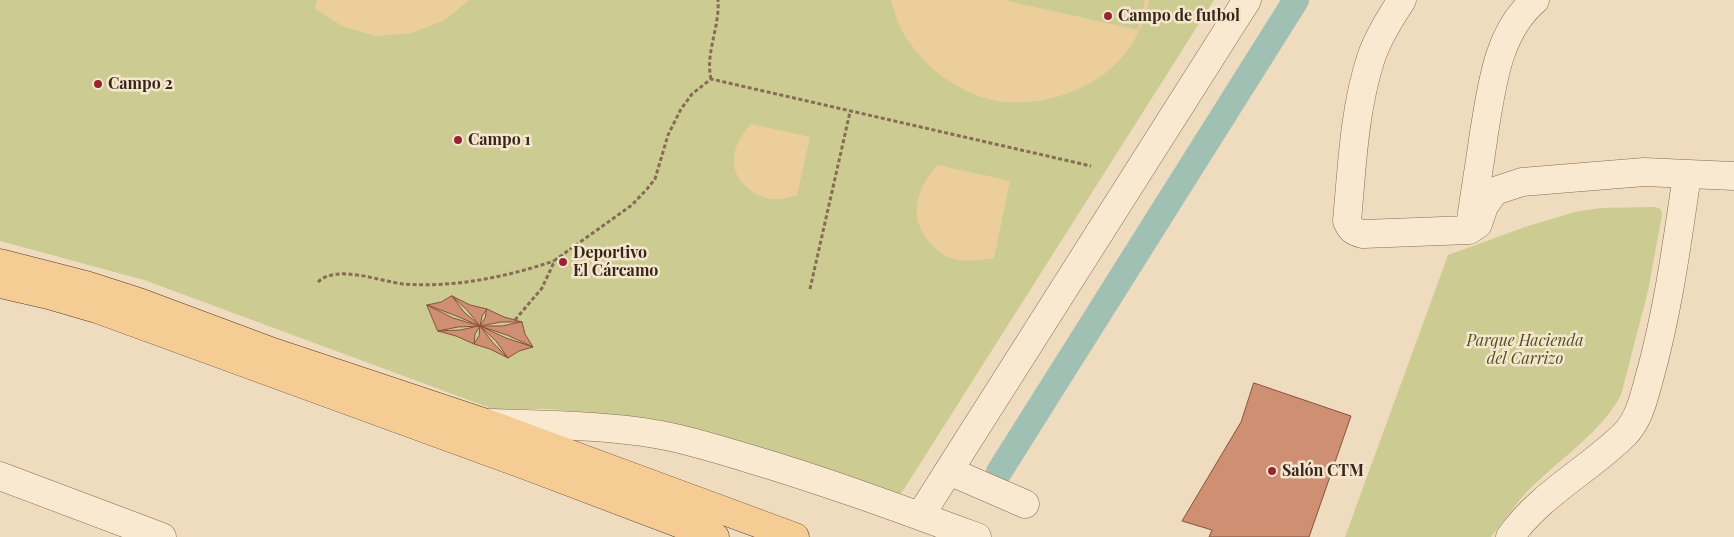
<!DOCTYPE html>
<meta charset="utf-8">
<style>
body{margin:0}
canvas{display:block;background:#efdbbe}
</style>
<canvas width="1734" height="537"></canvas>
<script>
const ctx = document.querySelector('canvas').getContext('2d');
ctx.lineJoin = 'round';
function fill(path, color) {
  ctx.fillStyle = color;
  ctx.fill(path, 'evenodd');
}
function stroke(path, color, width, dash) {
  ctx.strokeStyle = color;
  ctx.lineWidth = width;
  ctx.lineCap = dash ? 'butt' : 'round';
  ctx.setLineDash(dash || []);
  ctx.stroke(path);
}
function drawText(font, color, halo, rows, align = 'center') {
  ctx.font = font + ' "Playfair Display",serif';
  ctx.lineWidth = 5;
  ctx.setLineDash([]);
  ctx.textBaseline = 'middle';
  ctx.strokeStyle = halo;
  ctx.fillStyle = color;
  for (const [text, x, y, turn = 0] of rows) {
    ctx.save();
    ctx.translate(x, y);
    ctx.rotate((+turn || 0) * Math.PI / 180);
    ctx.textAlign = isNaN(turn) ? turn : align;
    if (halo) ctx.strokeText(text, 0, 0);
    ctx.fillText(text, 0, 0);
    ctx.restore();
  }
}
const green = new Path2D(`
 M0 0H1214L904 489 901 493 896 494 665 424 603 414 549 409H493L144 280 0 241Z
 M1655 207 1661 209 1662 215 1648 291 1621 395C1602 430 1567 454 1538 481 1520 497 1506 518 1491 537H1345L1448 255 1528 226 1575 212 1601 208Z`);
const sand = new Path2D(`
 M317 0H469L445 20 412 33 376 36 342 26 315 9Z
 M891 0H1003L1138 30 1145 0H1149C1145 19 1137 40 1124 55 1094 92 1033 111 988 99 956 90 928 69 909 42 900 30 895 14 891 0Z
 M751 124 810 137 797 195C792 196 787 198 782 199 755 202 727 178 735 151 738 140 744 132 751 124Z
 M937 165 1010 181 994 258C980 260 965 263 951 258 942 255 933 247 927 239 907 213 919 187 937 165Z`);
const canal = new Path2D(`
 M999 472 1296 0`);
const building = new Path2D(`
 M452 296 464 312 480 326 454 315 427 305 441 302Z
 M452 296 470 305 487 309 482 316 480 326 467 310Z
 M427 305 453 318 480 326 458 327 438 331Z
 M487 309 504 317 522 322H501L480 326 485 318Z
 M522 322 525 334 533 347 507 335 480 326H502Z
 M480 326 493 343 508 358 490 349 474 344 479 336Z
 M480 326 475 334 474 344 456 336 438 331 460 330Z
 M480 326 506 338 533 347 519 351 508 358 496 341Z
 M1254 383 1351 416 1309 537H1209L1212 530 1182 521 1241 422Z`);
const path = new Path2D(`
 M711 79C705 53 720 27 718 0
 M318 282C336 264 379 281 403 284 454 288 506 277 554 261
 M810 289 850 112
 M515 320 542 288 555 260 632 205 647 189 655 179 668 135 681 109 692 94 711 79 1091 166`);
const minor = new Path2D(`
 M1402 0C1390 18 1378 37 1371 58 1354 110 1352 167 1347 221 1351 230 1354 232 1363 234L1469 230 1478 224 1484 206 1495 191 1522 182 1644 172 1734 176
 M1471 220C1475 191 1480 162 1484 133 1492 86 1497 33 1535 0
 M492 423C545 425 603 425 655 434 686 439 717 449 747 458 825 481 901 509 977 537
 M949 471 1025 504
 M0 476 162 537
 M920 516 1247 0
 M1510 537C1540 494 1589 470 1625 434 1639 420 1644 397 1649 379 1668 312 1677 243 1687 175`);
const major = new Path2D(`
 M0 263 86 285 139 302 273 352 486 423 795 537
 M0 284 49 295 97 309 530 467 715 537`);
const markers = [
 [1108,16,5,"#972532"],
 [98,84,5,"#972532"],
 [458,140,5,"#972532"],
 [563,262,5,"#972532"],
 [1272,471,5,"#972532"]
];
const poiNames = [
 ["Campo de futbol",1118,16],
 ["Campo 2",108,84],
 ["Campo 1",468,140],
 ["Deportivo",573,253],
 ["El Cárcamo",573,271],
 ["Salón CTM",1282,471]
];
const parkNames = [
 ["Parque Hacienda",1525,341],
 ["del Carrizo",1525,359]
];
fill(green, '#cccc92');
fill(sand, '#ecce9a');
stroke(canal, '#a1c0b4', 26);
fill(building, '#ce8f73');
stroke(building, '#87523c', 1);
stroke(minor, '#876b56', 29);
stroke(major, '#543a2b', 29);
stroke(path, '#876b56', 3, [4, 2.5]);
stroke(minor, '#f9e9d1', 28);
stroke(major, '#f4cc94', 28);
for (const [x, y, r, color] of markers) {
  const dot = new Path2D();
  dot.arc(x, y, r, 0, 2 * Math.PI);
  ctx.fillStyle = color;
  ctx.fill(dot);
  stroke(dot, '#f6e6cd', 2);
}
drawText('bold 16px', '#36261b', '#f6e6cd', poiNames, 'left');
drawText('italic 16px', '#4b5321', '#f6e6cd', parkNames);
</script>
